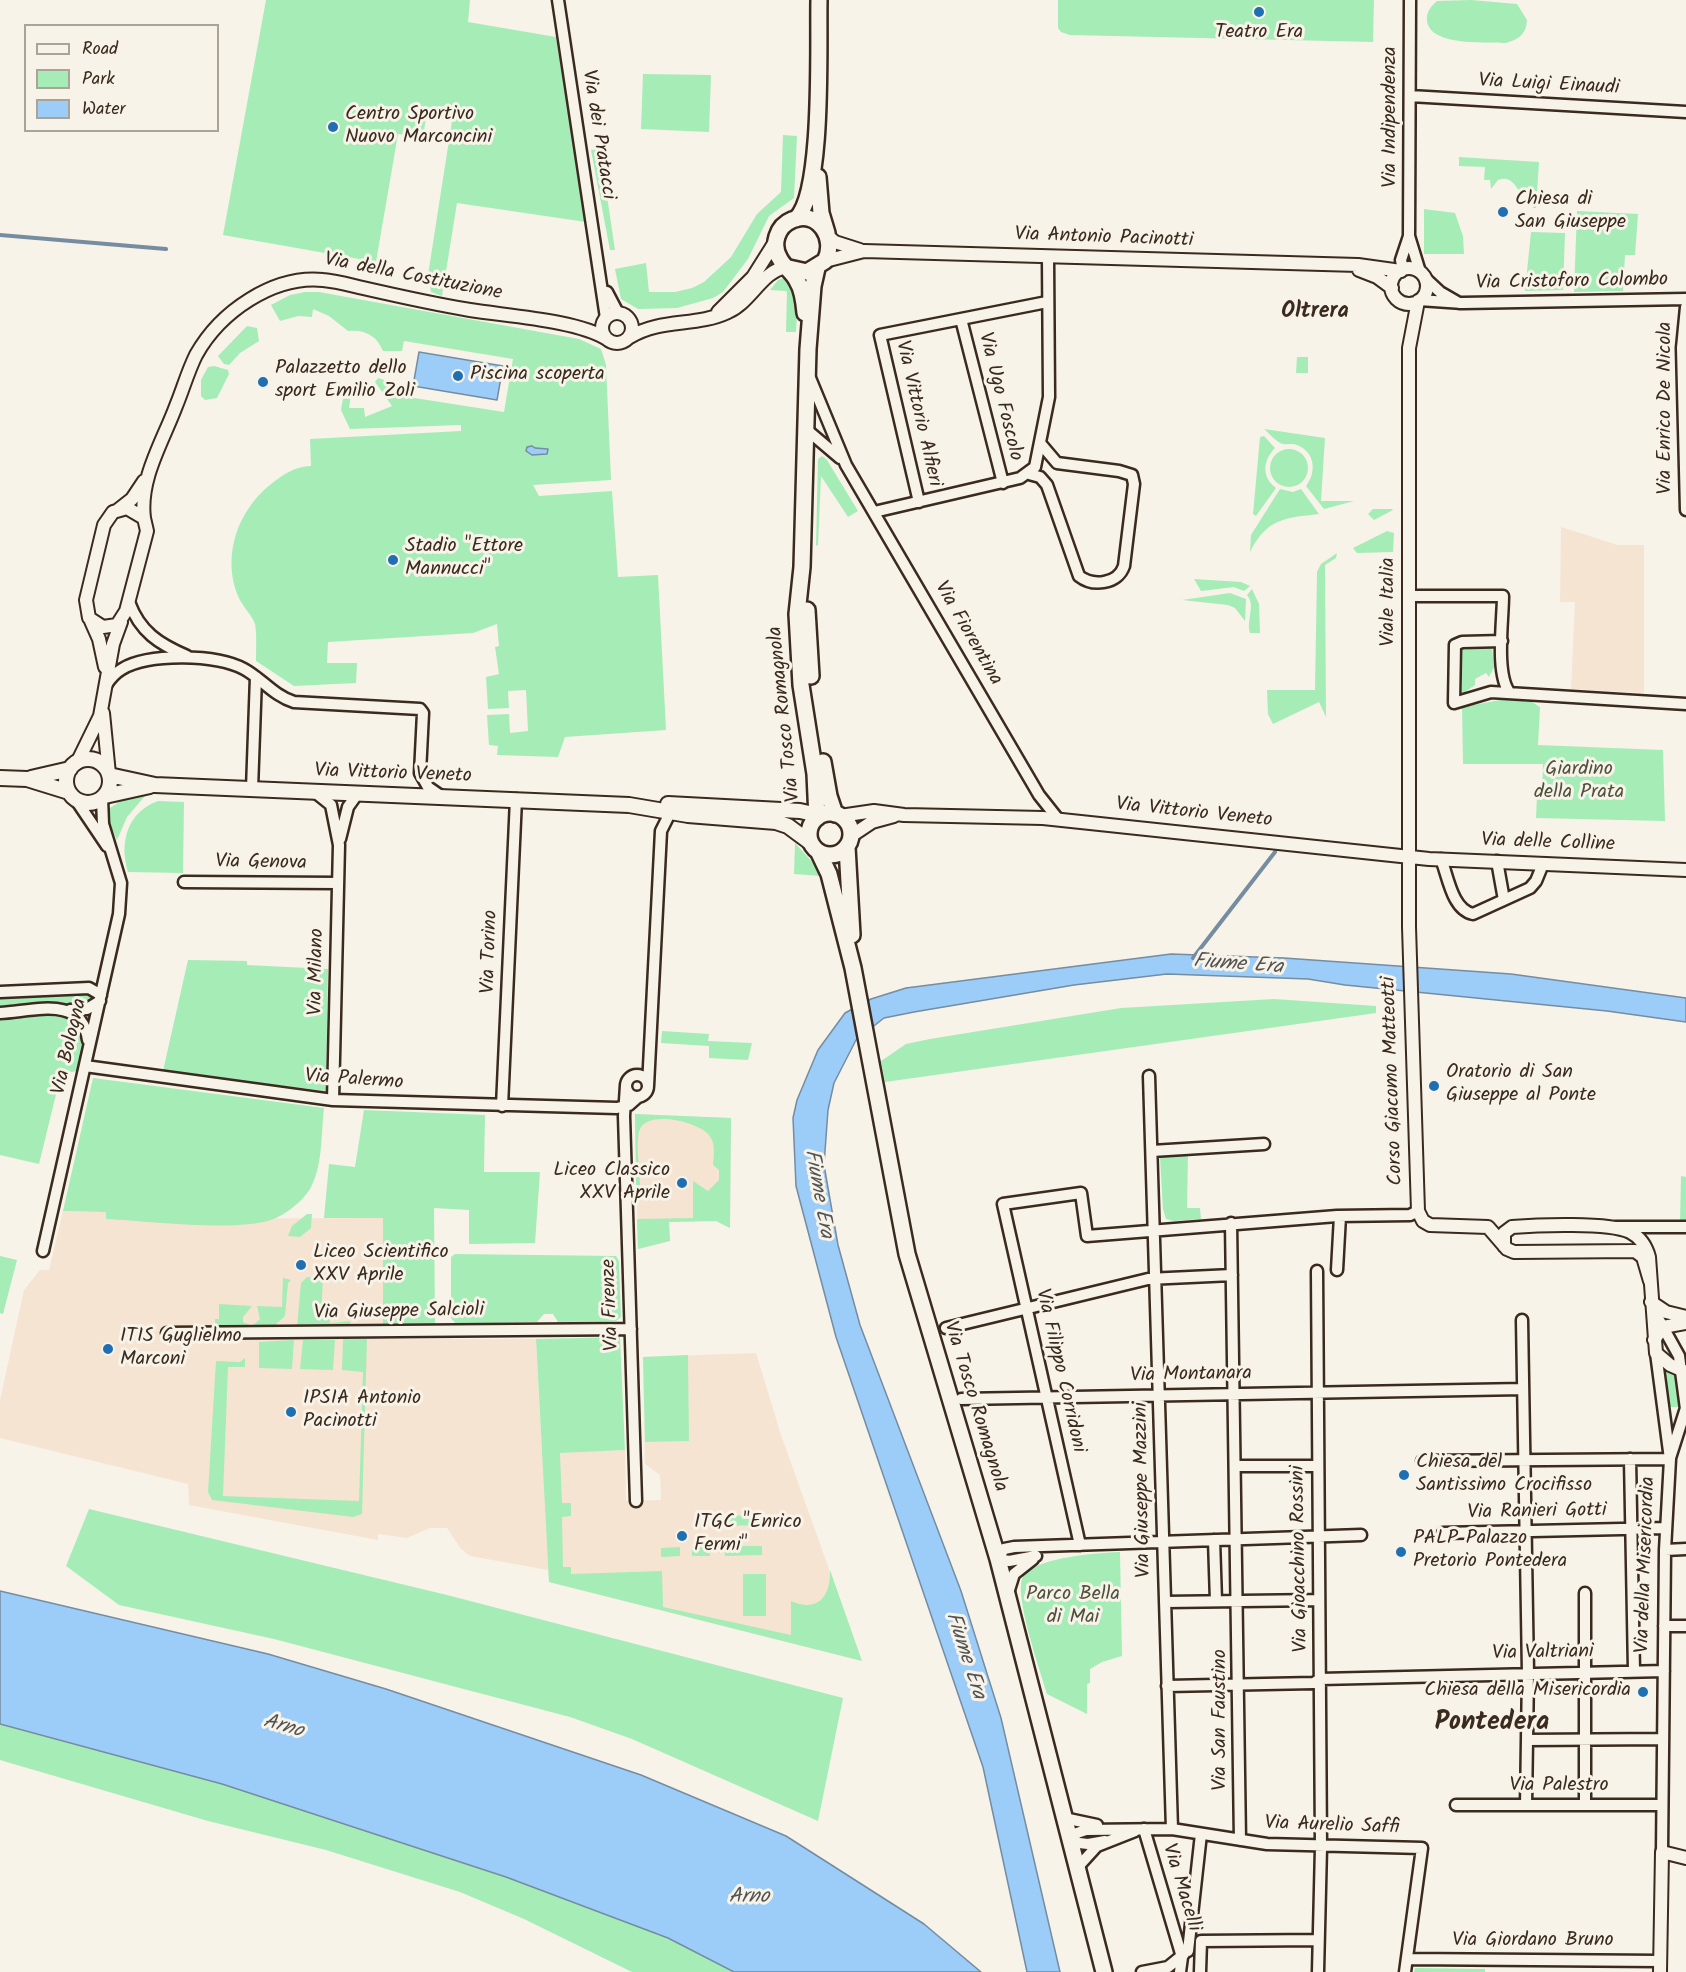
<!DOCTYPE html>
<style>
body{margin:0}
#map{position:relative;width:1686px;height:1972px;overflow:hidden;background:#f7f3e8;font-family:Kalam,sans-serif}
canvas{display:block}
.legend{position:absolute;left:24px;top:24px;width:195px;height:108px;box-sizing:border-box;background:#f7f3e8;border:2px solid #aca397;margin:0;padding:8px 10px;list-style:none;font-size:18px;color:#3b2a1e}
.legend li{display:flex;align-items:center;gap:12px;height:30px}
.legend b{width:30px;border:2px solid #aca397}
</style>
<div id="map">
<canvas width="1686" height="1972"></canvas>
<ul class="legend">
<li><b style="height:8px;background:#f7f3e8"></b>Road</li>
<li><b style="height:16px;background:#a6ecb7"></b>Park</li>
<li><b style="height:16px;background:#9bcdf8"></b>Water</li>
</ul>
</div>
<script>
const ctx = document.querySelector('canvas').getContext('2d');
ctx.lineJoin = 'round';
function fill(path, color) {
  ctx.fillStyle = color;
  ctx.fill(path, 'evenodd');
}
function stroke(path, color, width, dash) {
  ctx.strokeStyle = color;
  ctx.lineWidth = width;
  ctx.lineCap = dash ? 'butt' : 'round';
  ctx.setLineDash(dash || []);
  ctx.stroke(path);
}
function drawText(font, color, halo, rows, align = 'center') {
  ctx.font = font + ' Kalam,sans-serif';
  ctx.lineWidth = 6;
  ctx.setLineDash([]);
  ctx.textBaseline = 'middle';
  ctx.strokeStyle = halo;
  ctx.fillStyle = color;
  for (const [text, x, y, turn = 0] of rows) {
    ctx.save();
    ctx.translate(x, y);
    ctx.rotate((+turn || 0) * Math.PI / 180);
    ctx.textAlign = isNaN(turn) ? turn : align;
    if (halo) ctx.strokeText(text, 0, 0);
    ctx.fillText(text, 0, 0);
    ctx.restore();
  }
}
const built = new Path2D(`
 M1561 527 1618 545H1644V693L1571 689 1575 602H1560Z
 M635 1114 731 1118 730 1228 716 1221 669 1222 670 1241 638 1249Z
 M63 1211 106 1212V1219L383 1218V1339H536L542 1453 625 1450 626 1501 661 1500 660 1475 645 1464 643 1357 756 1353 781 1435 862 1661 549 1582 548 1570 470 1556 461 1549 447 1528H430L407 1538 378 1534V1540L189 1505 188 1484 0 1438V1400L24 1290 40 1270H49Z`);
const green = new Path2D(`
 M266 0H470L468 22 556 37 586 222 457 203 442 296 431 292 428 275 452 121 426 117 423 138 398 134 376 262 223 235Z
 M1058 0H1374L1373 42 1070 35 1061 32 1058 28Z
 M1471 0 1517 4 1527 20C1526 35 1518 40 1505 43 1485 42 1430 46 1427 21 1426 12 1431 6 1437 1Z
 M643 74 711 75 709 132 641 129Z
 M783 135 797 136 794 198 769 216 748 259 723 292 713 298 677 308 638 309 621 299 615 269 646 263 649 292H675L692 288 704 282 731 257 757 214 781 192Z
 M600 149 615 250H610L591 150Z
 M1459 157 1539 162 1536 208H1533L1534 191H1519C1514 183 1509 176 1498 180L1491 189 1490 180H1484L1485 167 1459 166Z
 M1424 209 1455 213 1463 236 1464 254H1424Z
 M1577 211 1638 214 1635 255H1625L1623 291 1574 292Z
 M1531 232 1565 233 1563 290 1525 291Z
 M784 278C800 290 797 315 796 332H786L787 291 770 290 778 280Z
 M305 292H319L579 339 601 349 606 365 611 480 533 485 539 496 612 491 618 577 658 575 666 730 565 737 558 757 497 755 498 746 489 745 487 715 509 714 510 733 528 731 526 690 508 691 509 708 488 709 486 677 499 674 495 647 499 646 497 624 473 633 328 642 327 663H357L356 683 294 686 256 661C256 649 257 635 255 624 252 615 242 606 238 596 223 560 235 518 263 491 278 478 291 467 311 466L310 439 461 431V425L350 429 341 410 344 392 351 394 349 408H364L365 417 392 406 375 382 378 378 397 384 395 395 504 412 513 359 404 341 402 351H383C377 336 365 329 348 331L329 316 313 309 312 317 298 316 280 321 271 305 290 295Z
 M247 326 257 328 259 341 240 353 229 365 224 364 218 356Z
 M1297 357H1308V373H1296Z
 M214 366 228 370 229 374 217 398 205 400 201 396V380L208 367Z
 M1264 429 1325 438 1321 501H1354L1324 509 1306 486C1317 472 1315 452 1297 445 1292 443 1288 445 1283 444 1277 443 1269 433 1264 429Z
 M1264 436 1275 448C1263 460 1261 477 1276 488L1256 516 1253 514 1260 437Z
 M1270 468a19 19 0 1 1 38 0a19 19 0 1 1-38 0Z
 M822 456 827 460 858 511 848 517 821 476 818 545 816 546 818 459Z
 M1280 489 1293 492 1301 489 1319 514C1285 518 1267 518 1250 552L1251 535Z
 M1373 509H1392L1393 510 1374 520 1368 514Z
 M1387 531 1394 533 1393 552 1357 553 1353 548Z
 M1337 553 1336 558 1325 565 1326 717 1319 702 1273 724 1268 714 1267 690H1315L1317 572 1321 564Z
 M1194 579 1241 582 1250 586 1244 591 1234 587 1201 591Z
 M1252 589 1259 604 1260 633H1250C1246 620 1256 605 1247 595Z
 M1230 593 1246 599 1245 621 1235 608 1228 605 1182 600Z
 M1492 647 1494 667 1489 677 1486 673 1475 679V685L1462 694 1461 650Z
 M1506 699 1532 702 1540 707 1538 745 1663 750 1665 821 1536 818 1537 795H1542L1543 764H1463L1462 707Z
 M145 796 127 817 117 840 106 816 107 810 125 798Z
 M158 801 184 802 183 873 128 872C119 843 127 812 158 801Z
 M795 843 814 864 821 876 794 874Z
 M188 960 247 961V965L328 969 326 1091 163 1071Z
 M83 993H90L93 998 86 1005 0 1009V998Z
 M1274 999 1376 1006V1013L885 1082 881 1061 906 1044 930 1039 1121 1008Z
 M69 1015C88 1035 82 1046 77 1071L61 1074 39 1164 0 1155V1017Z
 M662 1031 709 1034 708 1041 752 1043 748 1060 709 1058V1046L661 1043Z
 M93 1078 324 1108C321 1134 323 1166 310 1189 302 1202 285 1215 271 1220 235 1232 147 1221 106 1219V1212L63 1211Z
 M364 1110 485 1115 484 1172H540L535 1243 469 1244V1210L434 1208 435 1325H383V1218H324L329 1164 355 1167Z
 M635 1114 731 1118 730 1228 716 1221 669 1222 670 1241 638 1249 637 1219 693 1218V1181L708 1191 719 1180V1170L713 1165C714 1155 716 1142 708 1134 697 1122 649 1110 640 1129 635 1139 640 1172 640 1185H636Z
 M1188 1155 1187 1208H1200L1201 1219 1174 1221 1166 1219 1163 1209 1160 1157Z
 M1681 1176 1686 1177V1223H1680Z
 M307 1214H312L311 1228 300 1237 288 1236 292 1226Z
 M455 1254 616 1256 619 1261 621 1317 616 1321 558 1322 553 1314H544L537 1322 456 1324 451 1318V1257Z
 M0 1256 17 1260 3 1314 0 1313Z
 M307 1277 323 1278 321 1315H330V1323L350 1321 351 1327H297L301 1283Z
 M283 1278 291 1280 288 1283 285 1316 273 1327 215 1328V1319H219V1304L252 1306 243 1317V1322L252 1326 260 1319 257 1306 282 1307Z
 M620 1337 625 1450 560 1453 562 1503H571V1516L562 1517 563 1567H571V1574L662 1571 663 1607 791 1635V1601C818 1613 831 1596 830 1570L862 1661 549 1582 536 1339Z
 M343 1339H367L362 1514 353 1517 212 1500 208 1492 216 1361 240 1362 245 1358V1367H228L223 1496 359 1501 363 1372 342 1370Z
 M294 1340 292 1369 259 1368V1342Z
 M303 1340H335L333 1370 300 1369Z
 M688 1355 689 1441 645 1442 643 1357Z
 M1663 1368 1677 1376 1679 1407H1666Z
 M89 1509 447 1595 843 1698 818 1821 632 1739 570 1717 274 1639 119 1605 66 1566Z
 M766 1515V1525L717 1526V1516Z
 M724 1546H762V1555L725 1556Z
 M680 1547V1556L661 1557V1548Z
 M692 1547H710V1556H692Z
 M1120 1552 1122 1656 1102 1662 1090 1669V1683L1087 1684V1714L1047 1694C1041 1673 1013 1593 1023 1577 1034 1557 1099 1553 1120 1552Z
 M743 1574H766V1616H743Z
 M0 1724 222 1784 506 1877 668 1938 734 1972H632L524 1919 460 1892 326 1850 208 1821 0 1760Z
 M1415 1968 1485 1969V1972H1414Z`);
const water = new Path2D(`
 M419 352 503 366 497 400 413 386Z
 M532 446 535 448 548 449 547 454 532 455 526 451 527 447Z
 M1171 954 1284 958 1511 974 1686 998V1022L1607 1011 1345 985 1308 979 1167 974 1074 985 914 1012 884 1018 856 1040 834 1083 828 1110 824 1165 838 1245 860 1325 961 1591 1001 1718 1060 1972H1027L983 1767 836 1337 796 1186 793 1118 797 1100 818 1050 845 1013 871 999 906 988Z
 M0 1591 268 1654 386 1689 641 1775 786 1836 924 1924 981 1972H734L668 1938 506 1877 222 1784 0 1724Z`);
const stream = new Path2D(`
 M0 235 166 249
 M1193 958 1275 852`);
const minor = new Path2D(`
 M558 0 606 318
 M1410 0 1409 236 1420 272
 M1410 96 1686 112
 M1403 270 1401 260 1409 236
 M1425 278 1440 292 1459 303
 M607 292 618 313
 M1419 300 1463 303 1686 299
 M1686 307 1682 348 1686 510
 M961 319 1003 483
 M810 378 846 465 1039 795 1058 819
 M807 430 840 458
 M1029 474 1040 477 1047 485 1079 576C1093 587 1118 584 1124 566L1134 484 1132 475 1119 471 1057 463 1040 443
 M919 502 880 335 1047 302
 M874 512 1020 478 1035 467 1049 397 1048 257
 M1409 596H1503C1503 620 1495 675 1510 693
 M129 602C140 632 159 644 187 656
 M1502 641 1462 642 1455 645 1454 703 1491 692 1686 704
 M106 685C110 679 115 673 122 669 149 653 217 654 244 669 261 678 274 696 294 702L420 709 423 713 420 773 428 787 441 796
 M252 789 256 677
 M316 793 331 805 339 845 333 1100
 M74 797 107 846
 M340 839 348 807 358 793
 M1441 859C1448 876 1452 910 1473 914L1530 888 1536 881 1543 864
 M1497 861 1504 900
 M184 882 338 883
 M0 992 89 988 101 995
 M70 1010 87 1009 100 1001
 M0 1013C35 1011 82 995 88 1040
 M85 1066 333 1100 617 1108 629 1105 638 1097
 M626 1086a11 11 0 1 1 22 0a11 11 0 1 1-22 0Z
 M1149 1076 1172 1829
 M626 1085 624 1116 636 1501
 M648 1086 661 831 670 813
 M502 1106 516 799
 M1152 1151 1264 1144
 M1231 1223 1240 1840
 M1616 1227H1686
 M43 1251 119 914 121 883 103 824 102 798
 M1337 1270 1340 1216
 M1317 1271 1321 1847 1318 1972
 M1653 1309 1679 1356 1686 1409
 M1522 1320 1528 1673 1526 1805
 M946 1328 1148 1279 1232 1275
 M167 1333 631 1329
 M1656 1353 1670 1459 1665 1550 1662 1852
 M961 1399 1523 1389
 M1670 1458 1686 1408
 M1630 1459 1634 1671
 M1422 1461 1670 1459
 M1235 1466H1317
 M1443 1533 1666 1528
 M1214 1540 1216 1601
 M1080 1545 1003 1204 1081 1193 1087 1236 1337 1216 1410 1215 1418 1211
 M1665 1550 1686 1549
 M1036 1556 1009 1561 998 1559 1004 1549 1014 1547 1361 1535
 M1008 1593 1014 1574 1033 1559
 M1585 1593V1805
 M1165 1602 1319 1600
 M1664 1626H1686
 M1167 1686 1314 1683 1320 1679 1664 1671
 M1527 1740 1663 1739
 M1456 1805H1662
 M1064 1818 1097 1825
 M1144 1829 1182 1957 1180 1972
 M1105 1841 1088 1844 1070 1842 1077 1833 1086 1830 1172 1829 1267 1844 1422 1848 1405 1972
 M1077 1868 1097 1846 1135 1831
 M1201 1941 1318 1940
 M1188 1951 1201 1834
 M1407 1959 1660 1961
 M1142 1972 1168 1967 1184 1954
 M1200 1972 1201 1941`);
const tertiary = new Path2D(`
 M828 236 835 242 860 250
 M825 261 864 251 1358 265 1401 271
 M1391 286a18 18 0 1 1 36 0a18 18 0 1 1-36 0Z
 M1359 270 1377 277 1392 288
 M1418 301 1409 348V927L1418 1211 1423 1221 1430 1225 1488 1227 1507 1249 1514 1252 1635 1251 1643 1257 1650 1281
 M718 312 753 277 775 242
 M602 328a15 15 0 1 1 30 0a15 15 0 1 1-30 0Z
 M630 337C661 318 696 327 728 312 751 302 762 271 786 267
 M127 508 144 518 147 531 126 611 117 625 103 627 89 618 86 600 104 525 113 512Z
 M118 510 132 499 144 481
 M144 518C139 479 163 441 176 406 183 389 188 371 196 355 220 312 273 275 323 280 336 281 350 285 363 288 398 296 434 304 470 310 507 316 577 320 607 339
 M91 621 99 639 105 667
 M103 713 109 774
 M77 763 100 716 113 644 121 622
 M840 816 874 811 904 815 1043 818 1429 859 1686 870
 M851 836 872 822 894 816
 M1504 1246V1233L1512 1227C1536 1225 1610 1222 1630 1232 1640 1237 1646 1246 1649 1257L1656 1353 1670 1365 1686 1372
 M1651 1302 1666 1312 1686 1317
 M1654 1340 1663 1327 1686 1323
 M1660 1972 1662 1852 1686 1858`);
const secondary = new Path2D(`
 M66 781a22 22 0 1 1 44 0a22 22 0 1 1-44 0Z
 M109 775 155 785 629 805 688 815 776 822 788 826 811 843
 M0 778 27 779 69 792
 M31 778 70 769
 M105 796 150 786
 M668 804 800 811 809 813 817 818`);
const primary = new Path2D(`
 M818 177 821 213 827 233
 M796 219C824 193 818 43 819 0
 M789 268 807 272 825 261C837 239 818 209 792 220 777 226 771 245 780 259 784 267 793 272 797 281 803 290 804 302 805 313
 M807 610 811 676
 M823 762 829 796 835 814
 M809 834a21 21 0 1 1 42 0a21 21 0 1 1-42 0Z
 M817 818 815 774 801 685 797 614 802 567 808 349 813 286 817 268
 M847 847 852 935
 M818 851 829 874 853 968 907 1254 998 1559 1104 1972`);
const markers = [
 [1259,12,6,"#1f6fb2"],
 [333,127,6,"#1f6fb2"],
 [1503,212,6,"#1f6fb2"],
 [458,376,6,"#1f6fb2"],
 [263,382,6,"#1f6fb2"],
 [393,560,6,"#1f6fb2"],
 [1434,1086,6,"#1f6fb2"],
 [682,1183,6,"#1f6fb2"],
 [301,1265,6,"#1f6fb2"],
 [108,1349,6,"#1f6fb2"],
 [291,1412,6,"#1f6fb2"],
 [1404,1475,6,"#1f6fb2"],
 [682,1536,6,"#1f6fb2"],
 [1401,1552,6,"#1f6fb2"],
 [1643,1692,6,"#1f6fb2"]
];
const poiNames = [
 ["Teatro Era",1259,34,"center"],
 ["Centro Sportivo",345,116],
 ["Nuovo Marconcini",345,139],
 ["Chiesa di",1515,201],
 ["San Giuseppe",1515,224],
 ["Palazzetto dello",275,370],
 ["sport Emilio Zoli",275,393],
 ["Piscina scoperta",470,376],
 ["Stadio \"Ettore",405,548],
 ["Mannucci\"",405,571],
 ["Oratorio di San",1446,1074],
 ["Giuseppe al Ponte",1446,1097],
 ["Liceo Classico",670,1172,"right"],
 ["XXV Aprile",670,1195,"right"],
 ["Liceo Scientifico",313,1254],
 ["XXV Aprile",313,1277],
 ["ITIS Guglielmo",120,1338],
 ["Marconi",120,1361],
 ["IPSIA Antonio",303,1400],
 ["Pacinotti",303,1423],
 ["Chiesa del",1416,1464],
 ["Santissimo Crocifisso",1416,1487],
 ["ITGC \"Enrico",694,1524],
 ["Fermi\"",694,1547],
 ["PALP Palazzo",1413,1540],
 ["Pretorio Pontedera",1413,1563],
 ["Chiesa della Misericordia",1631,1692,"right"]
];
const streetNames = [
 ["Via Luigi Einaudi",1549,86,3],
 ["Via Indipendenza",1392,117,-90],
 ["Via dei Pratacci",597,135,81],
 ["Via Antonio Pacinotti",1104,239,2],
 ["Via della Costituzione",413,278,11],
 ["Via Cristoforo Colombo",1572,283,-1],
 ["Via Ugo Foscolo",999,397,76],
 ["Via Enrico De Nicola",1667,408,-90],
 ["Via Vittorio Alfieri",917,414,77],
 ["Viale Italia",1390,602,-90],
 ["Via Fiorentina",967,634,60],
 ["Via Tosco Romagnola",786,714,-96],
 ["Via Vittorio Veneto",393,775,2],
 ["Via Vittorio Veneto",1194,814,6],
 ["Via delle Colline",1548,844,2],
 ["Via Genova",261,864,1],
 ["Via Torino",491,952,-88],
 ["Via Milano",318,972,-89],
 ["Via Bologna",71,1047,-77],
 ["Via Palermo",354,1081,4],
 ["Corso Giacomo Matteotti",1394,1081,-92],
 ["Via Firenze",612,1305,-92],
 ["Via Giuseppe Salcioli",399,1313,-1],
 ["Via Filippo Corridoni",1059,1371,77],
 ["Via Montanara",1191,1376,-1],
 ["Via Tosco Romagnola",974,1407,73],
 ["Via Giuseppe Mazzini",1144,1490,-91],
 ["Via Ranieri Gotti",1537,1513,-1],
 ["Via Gioacchino Rossini",1301,1559,-91],
 ["Via della Misericordia",1647,1565,-88],
 ["Via Valtriani",1543,1654,-1],
 ["Via San Faustino",1222,1720,-90],
 ["Via Palestro",1559,1787],
 ["Via Aurelio Saffi",1332,1827,2],
 ["Via Macelli",1180,1888,73],
 ["Via Giordano Bruno",1533,1942]
];
const parkNames = [
 ["Giardino",1579,771],
 ["della Prata",1579,794],
 ["Parco Bella",1073,1596],
 ["di Mai",1073,1619]
];
const waterNames = [
 ["Fiume Era",1238,966,4],
 ["Fiume Era",817,1194,80],
 ["Fiume Era",964,1656,72],
 ["Arno",283,1728,16],
 ["Arno",749,1898]
];
const quarterNames = [
 ["Oltrera",1315,313]
];
const districtNames = [
 ["Pontedera",1492,1725]
];
fill(built, '#f6e4d3');
fill(green, '#a6ecb7');
fill(water, '#9bcdf8');
stroke(water, '#758ca1', 1.5);
stroke(stream, '#758ca1', 4);
stroke(minor, '#3b2a1e', 15);
stroke(tertiary, '#3b2a1e', 16);
stroke(secondary, '#3b2a1e', 18);
stroke(primary, '#3b2a1e', 20);
stroke(minor, '#f7f3e8', 10);
stroke(tertiary, '#f7f3e8', 12);
stroke(secondary, '#f7f3e8', 14);
stroke(primary, '#f7f3e8', 15);
for (const [x, y, r, color] of markers) {
  const dot = new Path2D();
  dot.arc(x, y, r, 0, 2 * Math.PI);
  ctx.fillStyle = color;
  ctx.fill(dot);
  stroke(dot, '#f7f3e8', 2);
}
drawText('20px', '#3b2a1e', '#f7f3e8', poiNames, 'left');
drawText('20px', '#3b2a1e', '#f7f3e8', streetNames);
drawText('20px', '#50513d', '#f7f3e8', parkNames);
drawText('italic 21px', '#535354', '#f7f3e8', waterNames);
drawText('bold 22px', '#3b2a1e', '#f7f3e8', quarterNames);
drawText('bold 26px', '#3b2a1e', '#f7f3e8', districtNames);
</script>
